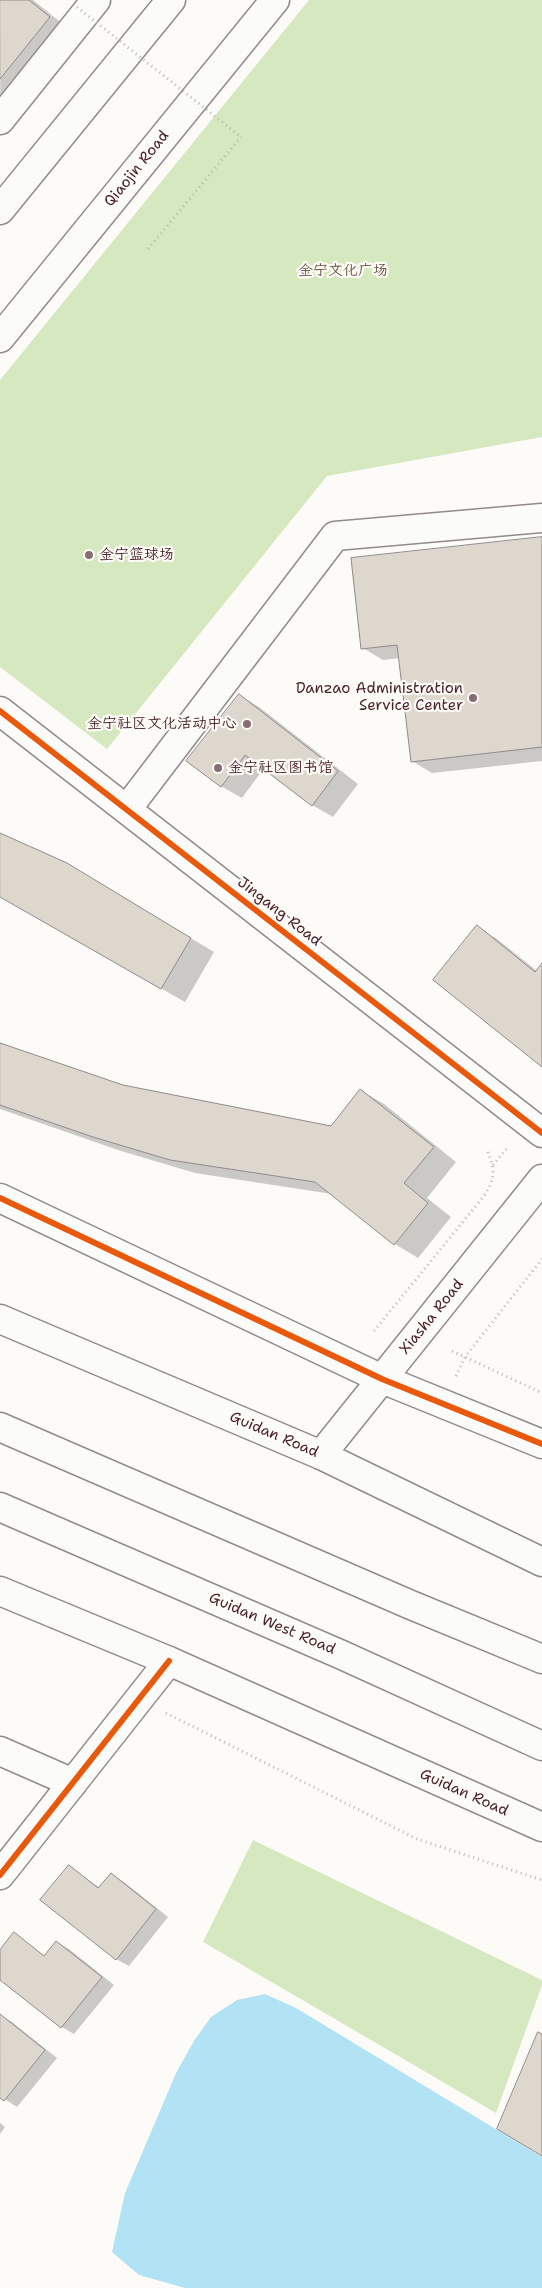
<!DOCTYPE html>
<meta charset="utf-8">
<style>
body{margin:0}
canvas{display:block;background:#fcfbf8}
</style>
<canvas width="542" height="2288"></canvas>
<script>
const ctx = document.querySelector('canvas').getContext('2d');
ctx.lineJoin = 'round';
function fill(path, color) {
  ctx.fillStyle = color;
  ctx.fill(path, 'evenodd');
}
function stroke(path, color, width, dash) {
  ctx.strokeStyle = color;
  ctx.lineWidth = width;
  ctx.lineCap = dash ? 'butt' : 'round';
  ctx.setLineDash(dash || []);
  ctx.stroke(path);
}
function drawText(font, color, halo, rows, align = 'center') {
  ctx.font = font + ' "Shantell Sans","LXGW WenKai TC",sans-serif';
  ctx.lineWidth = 4.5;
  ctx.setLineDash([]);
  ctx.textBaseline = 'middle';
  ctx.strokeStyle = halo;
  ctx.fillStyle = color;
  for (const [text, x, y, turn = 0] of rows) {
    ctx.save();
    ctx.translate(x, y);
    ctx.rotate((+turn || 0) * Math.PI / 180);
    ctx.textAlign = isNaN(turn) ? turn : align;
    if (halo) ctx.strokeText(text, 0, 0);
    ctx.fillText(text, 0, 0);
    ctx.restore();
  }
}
const green = new Path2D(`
 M309 0H542V437L327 476 107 749 0 667V380Z
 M253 1840 542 1980V1985L496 2113 203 1942Z`);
const water = new Path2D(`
 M265 1994 296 2008 542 2157V2288H185L139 2275 112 2252 125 2193 177 2071 194 2041 211 2017 237 2000Z`);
const shadow = new Path2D(`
 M1 0H33L69 29 0 115Z
 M542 539V761L432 773 412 761 400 658 383 660 363 648Z
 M239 695 259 707 358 784 333 817 312 805 264 768 242 798 221 786Z
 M0 834 90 878 214 952 185 1002 0 896Z
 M477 927 497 939 537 971 542 965V1065Z
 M0 1044 123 1087 332 1127 360 1090 384 1104 456 1162 427 1198 451 1217 418 1258 395 1244 332 1194 195 1173 118 1150 0 1109Z
 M69 1866 100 1888 111 1874 124 1882 168 1917 129 1966 116 1959Z
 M14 1934 45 1956 56 1942 69 1949 114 1985 74 2034 62 2027 0 1978V1952Z
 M0 2015 12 2022 57 2058 17 2107 0 2096Z
 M0 2123 5 2127 0 2134Z`);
const building = new Path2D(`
 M0 0H29L50 17 0 79Z
 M542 537V747L411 762 397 645 361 649 351 558Z
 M239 694 338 771 312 806 245 755 221 787 186 761Z
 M0 833 67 863 191 938 161 989 0 897Z
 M477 925 535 972 542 963V1067L433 980Z
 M0 1043 123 1085 331 1126 360 1089 434 1147 404 1183 428 1203 394 1245 315 1182 170 1160 93 1137 0 1105Z
 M69 1865 98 1888 111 1873 156 1909 116 1960 40 1900Z
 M14 1932 44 1956 56 1941 102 1977 61 2028 0 1980V1950Z
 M0 2014 45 2050 4 2101 0 2098Z
 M538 2032 542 2034V2156L497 2129Z`);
const path = new Path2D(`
 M148 249 241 137
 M493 1165 509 1146
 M374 1331 484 1196C496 1177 495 1170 487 1150
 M452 1351 542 1393
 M456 1376 465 1357 542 1259
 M166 1713 417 1839 542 1880`);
const minor = new Path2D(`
 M0 120 96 0
 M0 711 542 1133
 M127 809 335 536 542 518
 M0 1198 382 1379 542 1444
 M321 1455 542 1179
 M0 1751 73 1783
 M0 1875 169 1661`);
const major = new Path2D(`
 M0 1319 321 1455 542 1562
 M0 1591 169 1661 542 1827`);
const highway = new Path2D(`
 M0 210 171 0
 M0 338 275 0
 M0 1427 411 1605 542 1659
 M0 1507 342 1655 542 1746`);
const pathBridge = new Path2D(`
 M77 7 241 137`);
const cycleway = new Path2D(`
 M0 711 542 1133
 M0 1198 382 1379 542 1444
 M0 1875 169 1661`);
const markers = [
 [89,555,5,"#886c73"],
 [473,698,5,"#886c73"],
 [247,724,5,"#886c73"],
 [218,768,5,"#886c73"]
];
const streetNames = [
 ["Qiaojin Road",137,169,-51],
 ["Jingang Road",279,912,38],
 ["Xiasha Road",432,1317,-51],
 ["Guidan Road",274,1435,23],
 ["Guidan West Road",272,1624,23],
 ["Guidan Road",464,1793,24]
];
const parkNames = [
 ["金宁文化广场",343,271]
];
const poiNames = [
 ["金宁篮球场",99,555],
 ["Danzao Administration",463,689,"right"],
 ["Service Center",463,706,"right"],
 ["金宁社区文化活动中心",237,724,"right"],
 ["金宁社区图书馆",228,768]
];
fill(green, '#d6e8c0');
fill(water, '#b1e3f4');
fill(shadow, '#0003');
fill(building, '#ddd7cd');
stroke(building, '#928a8b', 1);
stroke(minor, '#928a8b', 31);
stroke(major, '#928a8b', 31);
stroke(highway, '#928a8b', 31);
stroke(path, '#bbb6b6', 3, [1, 4]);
stroke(minor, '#fbfbf9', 28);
stroke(major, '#fbfbf9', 28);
stroke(highway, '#fbfbf9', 28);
stroke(pathBridge, '#bbb6b6', 3, [1, 4]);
stroke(cycleway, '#e8590c', 6);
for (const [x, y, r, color] of markers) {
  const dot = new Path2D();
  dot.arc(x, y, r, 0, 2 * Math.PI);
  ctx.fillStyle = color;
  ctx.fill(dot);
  stroke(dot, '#fdfcf7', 2);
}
drawText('15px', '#4a1f2b', '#fdfcf7', streetNames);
drawText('15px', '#6b564a', '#fdfcf7', parkNames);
drawText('15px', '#4a1f2b', '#fdfcf7', poiNames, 'left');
</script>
